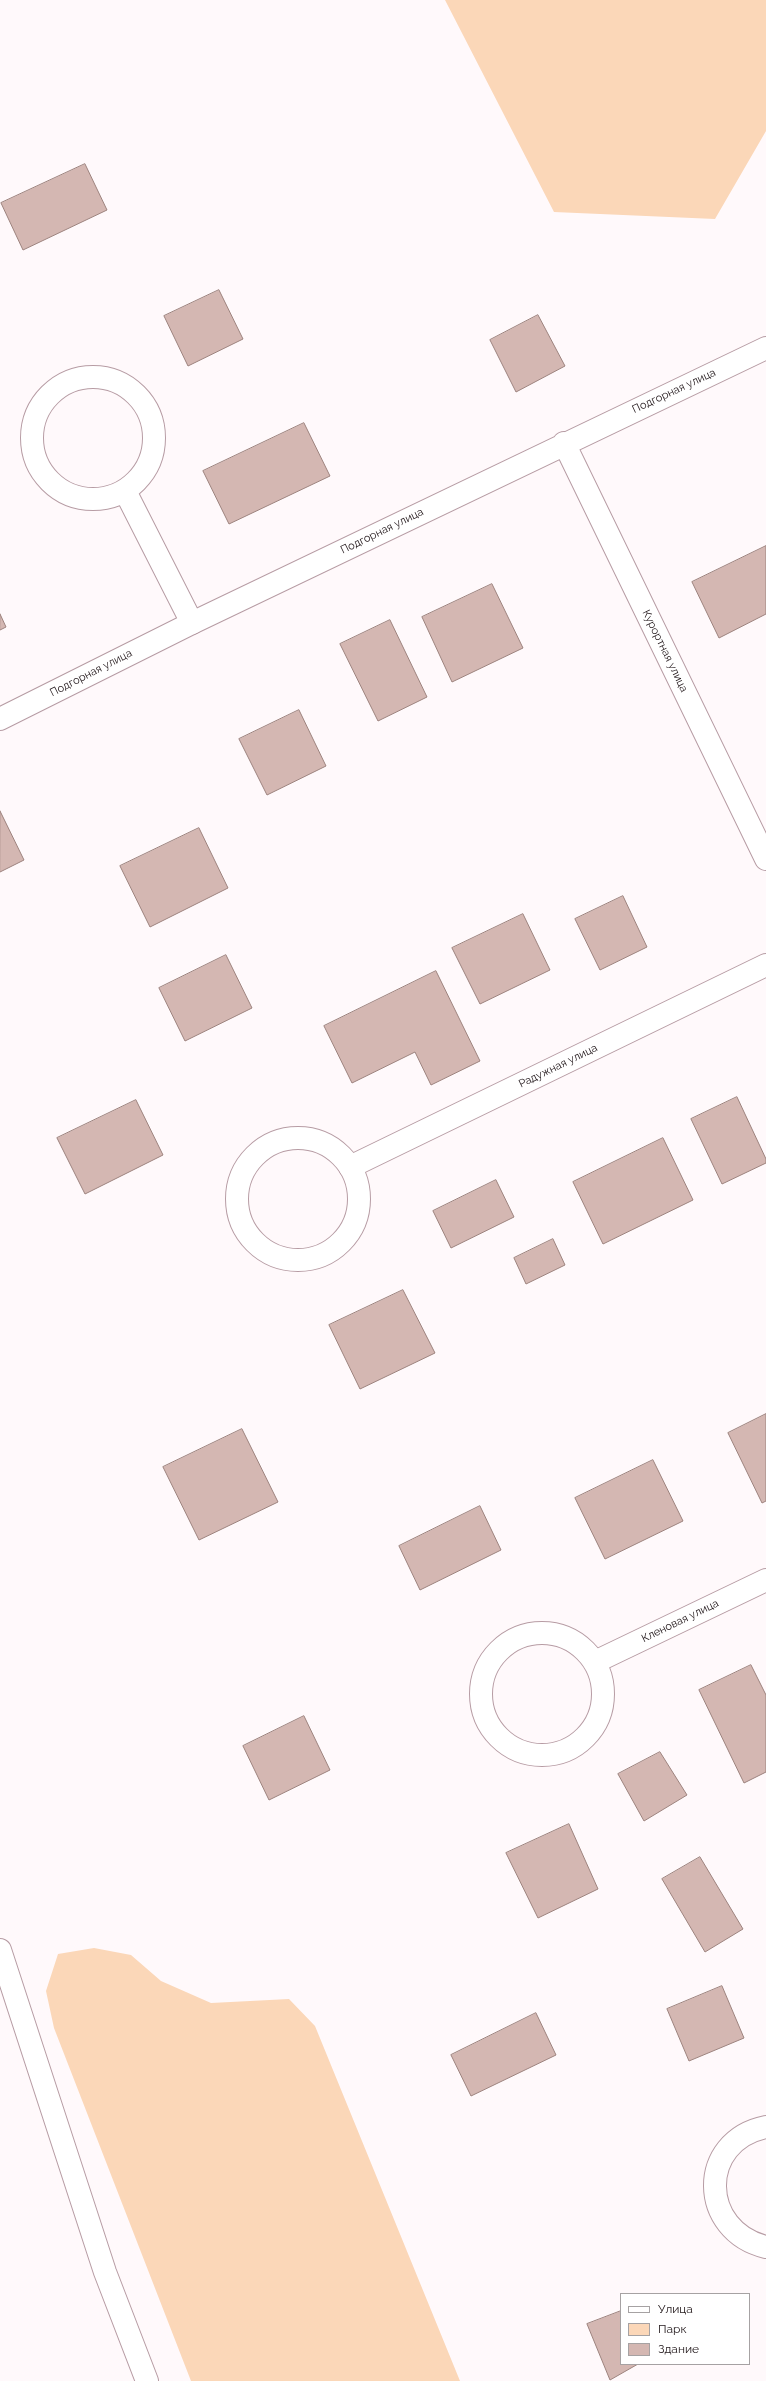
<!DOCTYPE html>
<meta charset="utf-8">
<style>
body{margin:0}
#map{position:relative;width:766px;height:2381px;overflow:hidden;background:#fff9fb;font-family:Raleway,sans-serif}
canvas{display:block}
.legend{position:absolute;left:620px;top:2293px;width:130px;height:72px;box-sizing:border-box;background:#fff;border:1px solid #a6a2a3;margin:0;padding:5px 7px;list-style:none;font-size:12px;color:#201619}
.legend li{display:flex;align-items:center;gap:8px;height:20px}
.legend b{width:20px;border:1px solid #a6a2a3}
</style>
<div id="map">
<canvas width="766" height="2381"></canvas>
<ul class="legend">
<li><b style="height:5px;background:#fff"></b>Улица</li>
<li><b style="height:11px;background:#fbd7b8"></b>Парк</li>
<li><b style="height:11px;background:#d4b7b2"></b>Здание</li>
</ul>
</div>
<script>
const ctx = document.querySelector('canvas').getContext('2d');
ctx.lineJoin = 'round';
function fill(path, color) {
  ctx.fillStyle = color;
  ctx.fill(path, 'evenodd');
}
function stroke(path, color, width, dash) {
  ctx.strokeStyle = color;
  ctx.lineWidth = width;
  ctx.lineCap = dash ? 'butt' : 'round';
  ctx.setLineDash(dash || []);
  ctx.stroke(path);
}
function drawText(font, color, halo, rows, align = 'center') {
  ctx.font = font + ' Raleway,sans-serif';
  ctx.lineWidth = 3.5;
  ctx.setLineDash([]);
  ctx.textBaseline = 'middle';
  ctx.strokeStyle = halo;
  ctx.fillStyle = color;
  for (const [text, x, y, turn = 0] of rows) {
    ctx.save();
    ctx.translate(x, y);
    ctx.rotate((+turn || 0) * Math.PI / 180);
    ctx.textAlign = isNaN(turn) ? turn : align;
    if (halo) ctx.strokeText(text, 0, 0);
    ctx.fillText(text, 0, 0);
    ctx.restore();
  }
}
const green = new Path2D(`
 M445 0H766V131L715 219 554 212Z
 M94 1948 131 1955 161 1981 211 2003 289 1999 315 2026 460 2381H191L54 2028 46 1991 58 1954Z`);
const building = new Path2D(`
 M85 164 107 210 23 250 1 203Z
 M219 290 243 339 188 366 164 316Z
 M538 315 565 366 516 392 490 340Z
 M304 423 330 476 229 524 203 471Z
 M766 546V614L719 638 692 582Z
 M492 584 523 648 452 682 422 617Z
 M0 614 6 627 0 630Z
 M390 620 427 697 378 721 340 644Z
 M299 710 326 766 267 795 239 739Z
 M0 811 24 860 0 872Z
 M199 828 228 888 150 927 120 866Z
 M623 896 647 947 600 970 575 919Z
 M523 914 550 970 480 1004 452 948Z
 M226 955 252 1008 185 1041 159 988Z
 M436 971 480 1061 431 1085 415 1052 352 1083 324 1026Z
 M737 1097 766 1159V1163L722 1184 691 1119Z
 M136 1100 163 1155 85 1194 57 1138Z
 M663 1138 693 1200 603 1244 573 1182Z
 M496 1180 514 1217 451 1248 433 1211Z
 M553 1239 565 1265 526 1284 514 1258Z
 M403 1290 435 1353 360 1389 329 1325Z
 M766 1414V1501L762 1503 728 1433Z
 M242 1429 278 1502 199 1540 163 1467Z
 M653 1460 683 1521 605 1559 575 1498Z
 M480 1506 501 1550 420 1590 399 1546Z
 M751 1665 766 1695V1772L744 1783 699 1690Z
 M304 1716 330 1770 269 1800 243 1746Z
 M660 1752 687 1795 644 1821 618 1774Z
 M569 1824 598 1889 538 1918 506 1853Z
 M700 1857 743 1929 705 1952 662 1879Z
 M722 1986 744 2038 689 2061 667 2009Z
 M536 2013 556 2055 471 2096 451 2055Z
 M621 2311V2364H638L610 2380 587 2324Z`);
const lane = new Path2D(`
 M32 438a61 61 0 1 1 122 0a61 61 0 1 1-122 0Z
 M125 491 192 623
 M237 1199a61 61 0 1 1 122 0a61 61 0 1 1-122 0Z
 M481 1694a61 61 0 1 1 122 0a61 61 0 1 1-122 0Z
 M766 2127C697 2141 699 2231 766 2247`);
const street = new Path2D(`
 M564 443 766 859
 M0 719 192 623 766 348
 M350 1167 766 965
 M595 1662 766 1580`);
const secondary = new Path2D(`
 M0 1950 105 2272 147 2381`);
const streetNames = [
 ["Подгорная улица",674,391,-25],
 ["Подгорная улица",382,531,-26],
 ["Курортная улица",665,651,64],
 ["Подгорная улица",91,673,-27],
 ["Радужная улица",558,1066,-26],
 ["Кленовая улица",680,1621,-26]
];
fill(green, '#fbd7b8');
fill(building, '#d4b7b2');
stroke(building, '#9d837e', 1);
stroke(lane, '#b79ca4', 24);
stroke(street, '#b79ca4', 24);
stroke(secondary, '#b79ca4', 24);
stroke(lane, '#fff', 22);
stroke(street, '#fff', 22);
stroke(secondary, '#fff', 22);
drawText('11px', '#201619', '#fff', streetNames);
</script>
